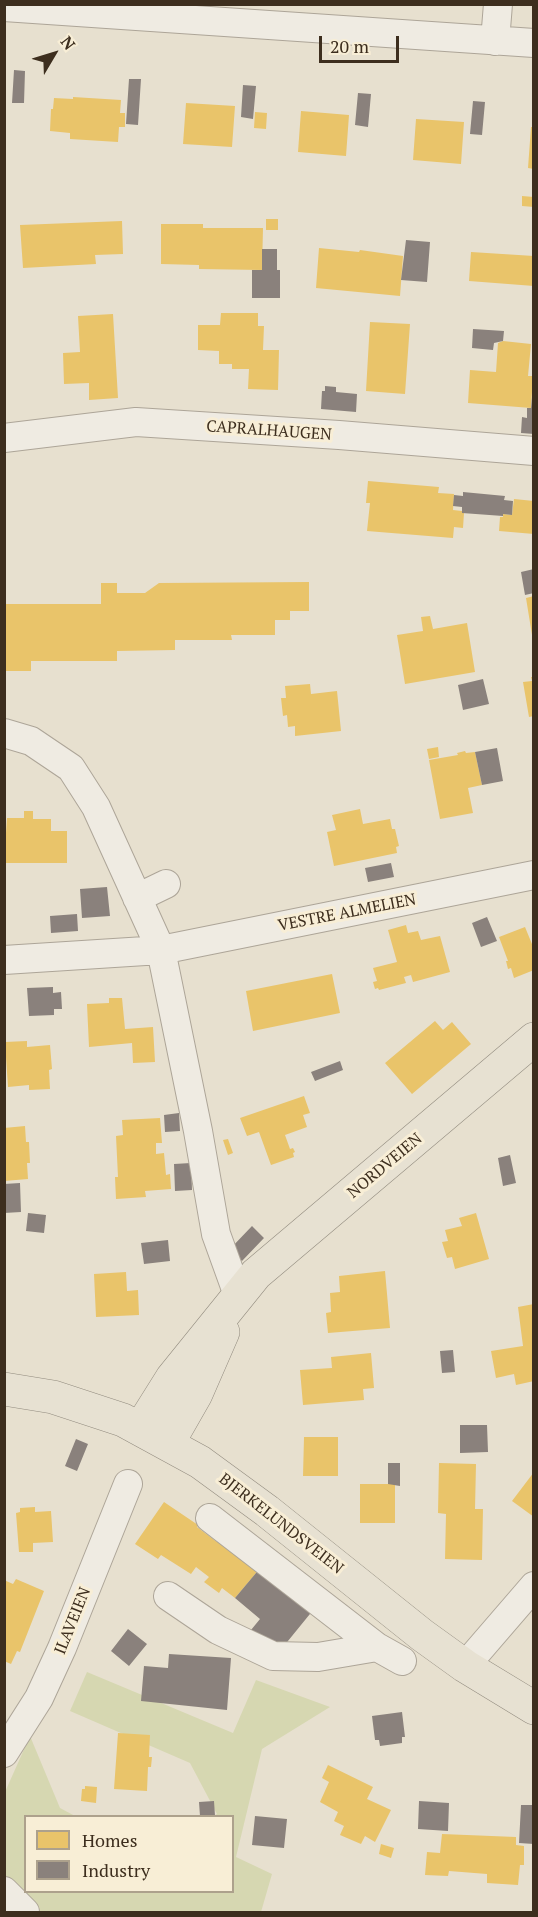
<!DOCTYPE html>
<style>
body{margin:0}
#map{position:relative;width:538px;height:1917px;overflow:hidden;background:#e7e0cf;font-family:"PT Serif",serif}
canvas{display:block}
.frame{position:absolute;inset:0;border:6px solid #3d2e1e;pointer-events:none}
.legend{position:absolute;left:24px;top:1815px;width:210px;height:78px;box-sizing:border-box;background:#f8eed6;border:2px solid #ada18c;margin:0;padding:8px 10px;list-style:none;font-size:18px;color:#3d2e1e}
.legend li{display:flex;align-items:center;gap:12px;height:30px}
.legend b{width:30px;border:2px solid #ada18c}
.north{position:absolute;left:24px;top:24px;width:60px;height:60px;-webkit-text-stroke:4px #f8eed6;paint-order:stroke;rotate:52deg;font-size:16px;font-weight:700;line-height:24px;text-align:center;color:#3d2e1e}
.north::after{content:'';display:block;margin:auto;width:21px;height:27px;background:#3d2e1e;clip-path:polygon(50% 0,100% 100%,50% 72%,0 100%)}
.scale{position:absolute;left:319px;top:36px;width:80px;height:27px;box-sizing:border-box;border:3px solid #3d2e1e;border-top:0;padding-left:8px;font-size:18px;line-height:21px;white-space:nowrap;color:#3d2e1e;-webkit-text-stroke:4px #f8eed6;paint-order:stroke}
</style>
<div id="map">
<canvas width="538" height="1917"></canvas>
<div class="frame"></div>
<ul class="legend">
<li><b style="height:16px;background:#e9c46a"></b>Homes</li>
<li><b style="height:16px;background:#8a817c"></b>Industry</li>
</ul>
<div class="north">N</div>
<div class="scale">20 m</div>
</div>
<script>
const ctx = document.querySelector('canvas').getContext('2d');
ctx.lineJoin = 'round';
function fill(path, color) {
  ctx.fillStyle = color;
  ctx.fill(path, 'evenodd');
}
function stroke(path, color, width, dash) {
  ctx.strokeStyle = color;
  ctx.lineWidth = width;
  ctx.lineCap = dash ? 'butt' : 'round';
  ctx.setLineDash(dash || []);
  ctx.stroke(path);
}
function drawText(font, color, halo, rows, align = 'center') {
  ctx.font = font + ' "PT Serif",serif';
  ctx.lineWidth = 6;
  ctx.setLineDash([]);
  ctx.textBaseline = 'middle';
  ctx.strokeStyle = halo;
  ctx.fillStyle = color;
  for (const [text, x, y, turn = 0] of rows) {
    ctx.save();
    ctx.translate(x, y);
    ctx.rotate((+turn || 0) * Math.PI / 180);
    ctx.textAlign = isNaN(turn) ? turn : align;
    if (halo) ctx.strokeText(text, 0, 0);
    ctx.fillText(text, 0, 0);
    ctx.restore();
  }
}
const green = new Path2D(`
 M87 1672 233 1733 256 1680 330 1707 262 1749 236 1857 272 1874 261 1912H37L5 1881V1792L30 1736 60 1808 75 1816H26V1892H232V1816H214L217 1814 190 1763 70 1711Z`);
const homes = new Path2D(`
 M73 97 121 100 120 113H125V127H119L118 142 70 139V133L50 131 51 109H53L54 98 73 99Z
 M186 103 235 106 232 147 183 144Z
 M301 111 349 115 346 156 298 152Z
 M255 112 267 113 266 129 254 128Z
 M416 119 464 122 461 164 413 160Z
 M531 127H534V169L528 168Z
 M522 196 534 197V207L522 206Z
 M266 219H278V230H266Z
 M122 221 123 254 95 255 96 264 23 268 20 225Z
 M161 224H203V228H263L262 270 199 269V265L161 264Z
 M319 248 359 252 360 250 403 256 400 296 316 288Z
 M471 252 534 256V286L469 281Z
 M221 313H258V326H264L263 350H279L278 390 248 389 249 369H232V364H219V351L198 350V325H220Z
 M113 314 118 398 89 400V383L64 384 63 353 80 352 78 316Z
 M370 322 410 324 405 394 366 391Z
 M503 341 531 344 528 376H533L531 408 468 403 470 370 496 372 498 343Z
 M368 481 439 487 438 493 454 494 453 510 462 511V513H464L463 528 454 527 453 538 367 531 370 503H366Z
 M514 499 534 501V534L499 531 500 517H503V514L512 515Z
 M309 582V611H290V620H275V635H231L232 640H175V650L117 651V661H31V671H4V604H101V583H117V593H145L159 583Z
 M534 596V635H532L526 598Z
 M430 616 433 629 467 623 475 672 405 684 397 635 423 631 421 617Z
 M531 677H534V716L529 717 523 682 532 681Z
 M310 684 311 694 337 691 341 731 295 736V726L288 727 287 715 283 716 281 698H286L285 686Z
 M438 747 439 757 429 759 427 749Z
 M465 751 466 753 475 752 482 785 468 788 473 813 440 819 429 760 458 755 457 753Z
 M360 809 363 824 390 819 392 829H395L399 846 396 847 397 853 334 866 327 832 336 830 332 815Z
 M24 811H33V819H51V831H67V863H4L7 818H24Z
 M406 925 408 933 418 931 421 940 440 936 450 972 413 982 411 975 404 977 406 983 379 990 378 988 375 989 373 982 377 981 373 968 397 962 388 930Z
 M525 927 534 949V970L514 978 511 968 508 969 506 961H508L499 937Z
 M332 974 340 1013 253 1031 246 991Z
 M109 998H122L125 1029 153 1027 155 1062 133 1063 132 1043 89 1047 87 1004 109 1003Z
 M435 1021 443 1030 452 1022 471 1044 412 1094 385 1063Z
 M27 1041V1047L50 1045 52 1069 49 1070 50 1089 29 1090V1085L8 1087 5 1042Z
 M304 1096 310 1113 303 1115 307 1127 285 1135 290 1149 293 1148 295 1152 293 1153 294 1157 271 1165 259 1132 247 1136 240 1118Z
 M160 1118 162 1143H156V1154L164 1153 166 1175 170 1174 171 1189 145 1191 146 1197 116 1199 115 1177H118L116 1136 123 1135 122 1120Z
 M25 1126 26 1142H29L30 1163H27L28 1179 4 1181V1128Z
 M228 1139 233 1153 228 1155 223 1140Z
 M476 1213 489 1259 455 1269 452 1257 447 1258 442 1242 448 1241 445 1230 462 1226 459 1218Z
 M385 1271 390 1328 328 1333 326 1313 331 1312 330 1293 340 1292 339 1276Z
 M126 1272 127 1291 138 1290 139 1315 96 1317 94 1274Z
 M534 1304V1381L516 1385 514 1374 496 1378 491 1351 523 1346 518 1307Z
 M371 1353 374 1388 363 1389 364 1400 303 1405 300 1370 332 1368 331 1357Z
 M304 1437H338V1476H303Z
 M439 1463 476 1464 475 1509H483L482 1560 445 1559 446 1514 438 1513Z
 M534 1472V1517L512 1501Z
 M360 1484H395V1523H360Z
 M164 1502 198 1525 197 1527 217 1542 222 1535 261 1567 235 1598 222 1588 219 1593 204 1582 209 1577 196 1567 191 1574 161 1555 158 1559 135 1544Z
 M35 1507V1512L51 1511 53 1542 33 1543V1552H19L16 1513 20 1512V1508Z
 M16 1579 44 1591 20 1652 17 1651 11 1664 4 1661V1580L13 1584Z
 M118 1733 150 1735 149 1757H152L151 1767H148L147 1791 114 1789Z
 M328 1765 373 1787 367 1799 391 1810 375 1842 365 1836 361 1844 340 1835 344 1826 334 1821 338 1812 320 1802 329 1782 322 1778Z
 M85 1786 97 1787 96 1803 81 1801 82 1789H85Z
 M442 1834 516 1837V1845L524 1846V1865H520L518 1885 487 1883V1874L449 1871 448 1876 425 1875 427 1852 440 1853Z
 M381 1844 394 1848 391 1858 379 1854Z`);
const industry = new Path2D(`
 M14 70 25 71 24 103H12Z
 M129 79H141L138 125 126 124Z
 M243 85 256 86 253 119 241 117Z
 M358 93 371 94 368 127 355 125Z
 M473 101 485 102 482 135 470 134Z
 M406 240 430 242 427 282 401 280Z
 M262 249H277V270H280V298H252V270H262Z
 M473 329 504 331 503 341 494 343 493 350 472 348Z
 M325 386 336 387V392L357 394 356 412 321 409 322 391H325Z
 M532 397H534V434L521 433 522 417 527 418V408H531Z
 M463 492 505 496 504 500 513 501 512 515 503 514V516L462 513V507L453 506 454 495 463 496Z
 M534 569V593L525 595 521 572Z
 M483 679 489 704 463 710 458 685Z
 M497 748 503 781 482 785 475 752Z
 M391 863 394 877 368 882 365 868Z
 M107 887 110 916 82 918 80 889Z
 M77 914 78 931 51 933 50 916Z
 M487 917 497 941 481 947 472 923Z
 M53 987V993L61 992 62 1009H54V1015L29 1016 27 988Z
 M340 1061 343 1070 315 1081 311 1072Z
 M179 1113 180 1131 165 1132 164 1115Z
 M510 1155 516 1183 503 1186 498 1158Z
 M191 1163 192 1190 175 1191 174 1164Z
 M20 1183 21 1212 4 1213V1184Z
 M28 1213 46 1215 44 1233 26 1231Z
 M252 1226 264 1238 242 1261 230 1249Z
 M168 1240 170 1261 144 1264 141 1243Z
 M453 1350 455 1372 442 1373 440 1351Z
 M460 1425H487L488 1452 460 1453Z
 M76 1439 88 1444 77 1471 65 1466Z
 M388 1463H400V1486L388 1484Z
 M261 1567 314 1609 279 1652 251 1630 260 1619 235 1598Z
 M128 1629 147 1644 129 1666 111 1651Z
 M169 1654 231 1658 227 1710 141 1701 144 1666 168 1668Z
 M402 1712 405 1737H402V1743L380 1746 379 1740H375L372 1716Z
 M214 1801 215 1816H200L199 1802Z
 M419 1801 449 1803 448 1831 418 1829Z
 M521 1805H534V1844L519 1843Z
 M255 1816 287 1819 284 1848 252 1845Z`);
const minor = new Path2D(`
 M4 7 534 43
 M495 41 498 4
 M4 438 136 422 339 435 534 451
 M4 733 31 741 71 768 96 807 161 950 198 1131 216 1234 238 1295
 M137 898 166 884
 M4 960 161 950 534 875
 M210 1518 377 1647 402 1661
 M168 1596 218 1630 273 1656 318 1657 377 1647
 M465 1666 534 1586
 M4 1753 39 1698 62 1648 128 1484
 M4 1891 25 1912`);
const major = new Path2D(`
 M4 1389 53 1397 123 1420 200 1462 267 1511 422 1635 465 1666 534 1708
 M140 1429 172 1378 256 1274 534 1039
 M168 1443 196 1394 223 1332`);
const streetNames = [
 ["CAPRALHAUGEN",269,431,4],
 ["VESTRE ALMELIEN",347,913,-11],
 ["NORDVEIEN",385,1166,-40],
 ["BJERKELUNDSVEIEN",281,1524,38],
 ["ILAVEIEN",73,1621,-68]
];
fill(green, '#d6d7b1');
fill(homes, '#e9c46a');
fill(industry, '#8a817c');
stroke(minor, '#ada598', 30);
stroke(major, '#928b7f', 34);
stroke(minor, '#efebe2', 28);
stroke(major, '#e7e1d2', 33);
drawText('16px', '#3d2e1e', '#f8eed6', streetNames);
</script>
